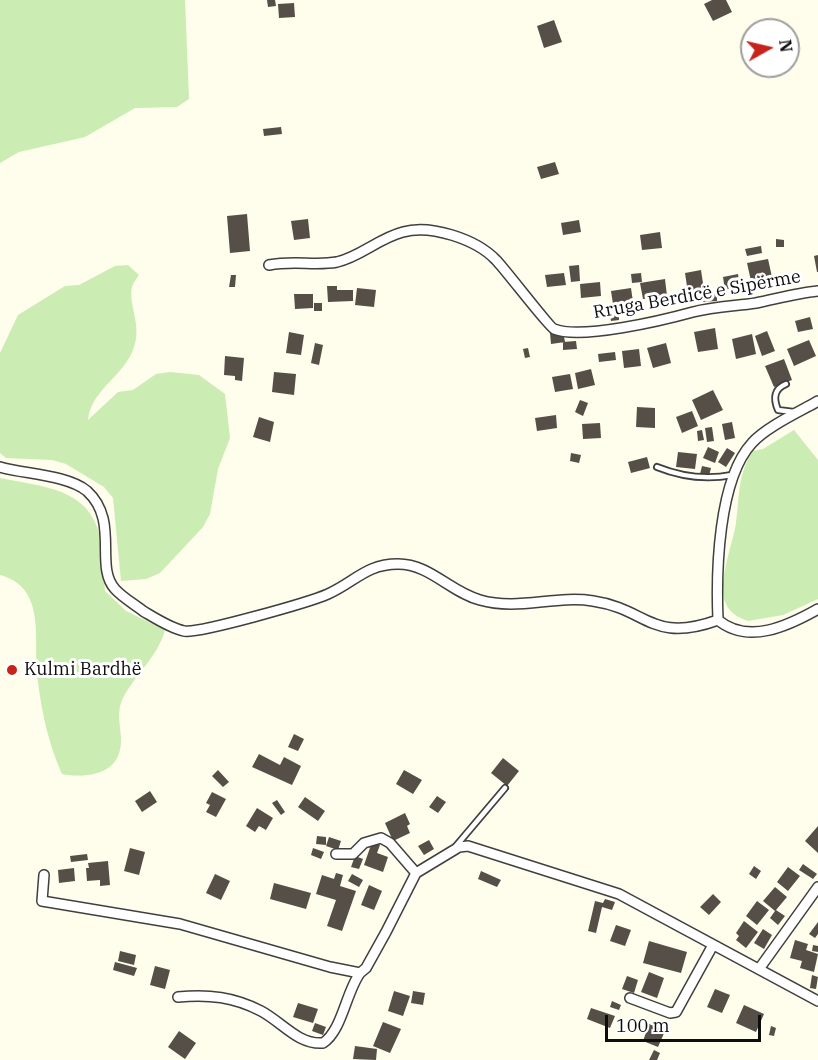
<!DOCTYPE html>
<meta charset="utf-8">
<style>
body{margin:0}
#map{position:relative;width:818px;height:1060px;overflow:hidden;background:#fffdec;font-family:"IBM Plex Serif",serif}
canvas{display:block}
.north{position:absolute;left:740px;top:18px;width:60px;height:60px;box-sizing:border-box;background:#fff;border:2px solid #9e9e9e;border-radius:50%;rotate:82deg;font-size:16px;font-weight:700;line-height:24px;text-align:center;color:#0d0d0d}
.north::after{content:'';display:block;margin:auto;width:21px;height:27px;background:#c6241b;clip-path:polygon(50% 0,100% 100%,50% 72%,0 100%)}
.scale{position:absolute;left:605px;top:1015px;width:156px;height:27px;box-sizing:border-box;border:3px solid #0d0d0d;border-top:0;padding-left:8px;font-size:18px;line-height:21px;white-space:nowrap;color:#0d0d0d;-webkit-text-stroke:4px #fff;paint-order:stroke}
</style>
<div id="map">
<canvas width="818" height="1060"></canvas>
<div class="north">N</div>
<div class="scale">100 m</div>
</div>
<script>
const ctx = document.querySelector('canvas').getContext('2d');
ctx.lineJoin = 'round';
function fill(path, color) {
  ctx.fillStyle = color;
  ctx.fill(path, 'evenodd');
}
function stroke(path, color, width, dash) {
  ctx.strokeStyle = color;
  ctx.lineWidth = width;
  ctx.lineCap = dash ? 'butt' : 'round';
  ctx.setLineDash(dash || []);
  ctx.stroke(path);
}
function drawText(font, color, halo, rows, align = 'center') {
  ctx.font = font + ' "IBM Plex Serif",serif';
  ctx.lineWidth = 6;
  ctx.setLineDash([]);
  ctx.textBaseline = 'middle';
  ctx.strokeStyle = halo;
  ctx.fillStyle = color;
  for (const [text, x, y, turn = 0] of rows) {
    ctx.save();
    ctx.translate(x, y);
    ctx.rotate((+turn || 0) * Math.PI / 180);
    ctx.textAlign = isNaN(turn) ? turn : align;
    if (halo) ctx.strokeText(text, 0, 0);
    ctx.fillText(text, 0, 0);
    ctx.restore();
  }
}
const green = new Path2D(`
 M0 0H185L189 99 177 107 135 108 85 137 19 152 0 163Z
 M128 265 139 275C137 278 133 283 132 287 128 304 142 325 134 347 125 376 91 389 88 420L118 392 133 390 156 374 170 372 199 375 225 394 230 438 218 469 210 514 203 527 160 573 146 579 121 581 113 498 104 487 66 464 52 460 6 458 0 453V353L18 315 65 286 79 285 115 266Z
 M794 430 818 460V599L783 615 748 621C739 618 730 613 726 604 716 585 733 544 736 523 740 495 737 476 753 451L763 449Z
 M0 478C42 487 88 487 100 536 104 554 103 573 105 591L126 611 165 630C158 656 136 674 124 696 116 710 120 723 121 737 123 773 91 779 62 774 49 745 42 714 38 682 32 644 49 588 0 575Z`);
const building = new Path2D(`
 M267 0H275L276 6 268 7Z
 M712 0H726L732 12 713 21 704 4Z
 M294 3 295 17 279 18 278 4Z
 M554 20 562 42 544 48 537 26Z
 M281 127 282 134 264 136 263 129Z
 M555 162 559 174 541 179 537 167Z
 M247 214 250 251 230 253 227 216Z
 M308 219 310 238 294 240 291 221Z
 M579 220 581 232 563 235 561 223Z
 M660 232 662 248 642 250 640 235Z
 M776 239 784 240V247H776Z
 M761 246 762 253 747 256 745 249Z
 M818 255V272H817L814 256Z
 M768 259 772 277 751 281 747 263Z
 M579 265 580 281 571 282 569 266Z
 M701 270 704 290 688 293 685 273Z
 M564 273 566 285 547 287 545 275Z
 M641 273 642 282 632 283 631 274Z
 M738 274 740 287 725 290 723 277Z
 M231 275H236L235 287H229Z
 M665 279 667 296 643 299 640 283Z
 M600 282 601 296 581 298 580 284Z
 M327 286H337V290H353V301L328 302Z
 M357 288 376 290 374 307 355 305Z
 M631 288 633 302 613 304 611 291Z
 M294 294H313V308L295 309Z
 M717 294V301L701 302V296Z
 M314 303H322V311H314Z
 M619 313V320L611 321 610 314Z
 M810 317 813 329 798 332 795 321Z
 M715 328 718 349 698 352 694 332Z
 M563 331 565 342 551 344 550 333Z
 M767 331 775 351 762 356 755 336Z
 M289 332 304 335 301 355 286 353Z
 M752 334 756 354 736 359 732 339Z
 M809 340 816 356 794 366 787 349Z
 M576 341 577 349 563 350V342Z
 M315 343 323 345 319 365 311 363Z
 M666 343 671 363 653 368 647 348Z
 M528 348 530 357 525 358 523 349Z
 M639 349 641 366 624 368 622 351Z
 M615 352 616 360 599 362 598 354Z
 M225 356 244 358 242 381 235 380V376L224 375Z
 M784 359 792 380 774 387 765 366Z
 M591 369 595 385 578 389 575 373Z
 M274 372 296 374 294 395 272 392Z
 M570 374 573 389 555 392 552 377Z
 M713 390 723 410 701 420 692 400Z
 M580 400 588 403 583 416 575 412Z
 M637 407 655 408V428L636 427Z
 M692 411 698 426 682 433 676 417Z
 M556 415 557 428 537 431 535 418Z
 M259 417 274 422 270 442 253 437Z
 M732 422 735 438 725 440 722 424Z
 M600 423 601 438 583 439 582 424Z
 M712 427 714 441 707 442 705 428Z
 M702 430 704 440 698 441 697 431Z
 M708 447 719 452 715 463 703 458Z
 M727 448 735 453 726 467 718 462Z
 M678 452 697 454 695 469 676 467Z
 M571 453 581 455 579 463 570 461Z
 M647 457 650 468 631 473 628 462Z
 M702 466 711 468 709 476 700 474Z
 M294 734 304 739 298 751 288 747Z
 M259 754 280 765 284 757 301 766 292 785 252 767Z
 M503 758 519 771 507 786 491 773Z
 M218 770 229 782 223 787 212 776Z
 M404 770 422 780 413 794 396 784Z
 M150 791 157 802 142 812 135 801Z
 M212 792 226 799 216 817 206 812 210 805 206 803Z
 M437 796 446 802 438 813 429 807Z
 M305 797 325 811 318 821 298 807Z
 M277 800 285 812 281 815 272 803Z
 M257 808 273 818 266 830 259 826 255 832 246 826Z
 M405 813 410 824 407 826 410 833 393 841 385 823Z
 M818 826V853L805 841Z
 M317 836 326 837V845L316 844Z
 M329 837 341 841 338 850 326 846Z
 M429 840 434 849 424 855 418 846Z
 M372 842 380 845 377 853 388 857 383 872 364 865Z
 M130 848 145 852 139 875 124 871Z
 M313 848 324 852 321 859 311 855Z
 M87 854 88 860 71 862 70 856Z
 M355 856 363 859 359 869 351 867Z
 M108 861 110 885 100 886V880L87 881 86 868H89L88 863Z
 M803 864 817 874 813 879 799 870Z
 M754 866 761 871 756 879 749 874Z
 M788 867 800 876 788 891 777 882Z
 M74 868 75 881 59 883 58 870Z
 M481 871 501 880 497 887 478 879Z
 M336 873 343 875 340 886 356 891 342 931 327 926 336 900 316 894 322 875 334 879Z
 M215 874 230 881 221 900 206 893Z
 M352 874 363 880 359 887 348 881Z
 M274 883 311 893 306 909 270 899Z
 M369 885 382 891 374 910 361 905Z
 M775 887 787 897 776 910 785 916 778 925 770 918 775 911 763 901Z
 M713 894 721 902 709 915 700 907Z
 M605 899 615 902 612 910 602 907 596 933 588 931 595 901 603 903Z
 M757 901 769 910 757 925 746 916Z
 M744 921 758 932 746 948 736 940 739 936 736 933Z
 M818 922V934L815 938 809 934Z
 M616 925 631 930 625 946 610 941Z
 M763 929 772 935 764 949 754 943Z
 M795 940 808 944 806 950 818 954 814 972 800 968 802 961 790 958Z
 M649 941 687 952 681 973 643 963Z
 M813 945 818 946V952L812 951Z
 M120 951 136 955 134 965 118 961Z
 M115 962 137 968 134 976 113 970Z
 M155 966 170 970 165 989 150 985Z
 M649 972 664 978 657 998 641 992Z
 M812 975 818 977 816 989 810 988Z
 M627 976 638 980 634 993 622 989Z
 M715 989 730 995 722 1013 707 1007Z
 M394 991 410 996 403 1016 388 1011Z
 M413 991 425 993 423 1005 411 1003Z
 M612 1001 621 1005 619 1010 610 1007Z
 M298 1003 318 1009 313 1023 293 1017Z
 M744 1005 764 1014 756 1032 736 1023Z
 M591 1008 615 1016 610 1028 587 1019Z
 M383 1022 401 1029 390 1053 373 1046Z
 M315 1023 326 1027 323 1035 312 1031Z
 M649 1024 665 1031 658 1047 643 1041Z
 M771 1026 776 1028 774 1036 769 1035Z
 M179 1031 196 1043 185 1059 168 1047Z
 M355 1046 377 1049 376 1060 353 1059Z
 M654 1050 660 1053 657 1060H649Z`);
const lane = new Path2D(`
 M786 384C774 389 773 398 778 410L794 412
 M657 467C682 477 706 480 732 475
 M456 846 505 788`);
const street = new Path2D(`
 M269 265C294 260 315 266 337 262 360 257 379 238 403 232 430 224 476 239 496 260 505 269 549 327 554 329 581 340 664 320 693 312 713 307 735 306 756 303 776 299 797 293 818 291
 M818 401C799 412 766 427 752 443 718 480 716 572 718 620 748 645 788 626 818 609
 M0 467C24 474 68 475 87 491 120 521 94 566 115 589 122 597 134 604 143 611 155 618 170 628 184 631 198 634 310 602 328 594 355 582 366 564 398 564 430 564 450 592 480 600 518 611 555 595 593 601 648 609 651 644 718 620
 M336 854H353L364 843 381 838 390 843 416 873
 M44 875 42 901 180 924 330 967 360 973 366 968 386 932 416 873 459 847 468 846 619 894 818 1001
 M759 969 818 887
 M178 997C209 994 234 997 261 1011 282 1022 298 1045 323 1043 342 1031 346 992 360 973
 M630 998 670 1013 676 1012 713 945`);
const markers = [
 [12,670,6,"#c6241b"]
];
const streetNames = [
 ["Rruga Berdicë e Sipërme",697,295,-10]
];
const poiNames = [
 ["Kulmi Bardhë",24,670]
];
fill(green, '#cbecb3');
fill(building, '#564f48');
stroke(lane, '#404040', 8);
stroke(street, '#404040', 12);
stroke(lane, '#fff', 4.5);
stroke(street, '#fff', 9);
for (const [x, y, r, color] of markers) {
  const dot = new Path2D();
  dot.arc(x, y, r, 0, 2 * Math.PI);
  ctx.fillStyle = color;
  ctx.fill(dot);
  stroke(dot, '#fff', 2);
}
drawText('18px', '#0d0d0d', '#fff', streetNames);
drawText('18px', '#0d0d0d', '#fff', poiNames, 'left');
</script>
